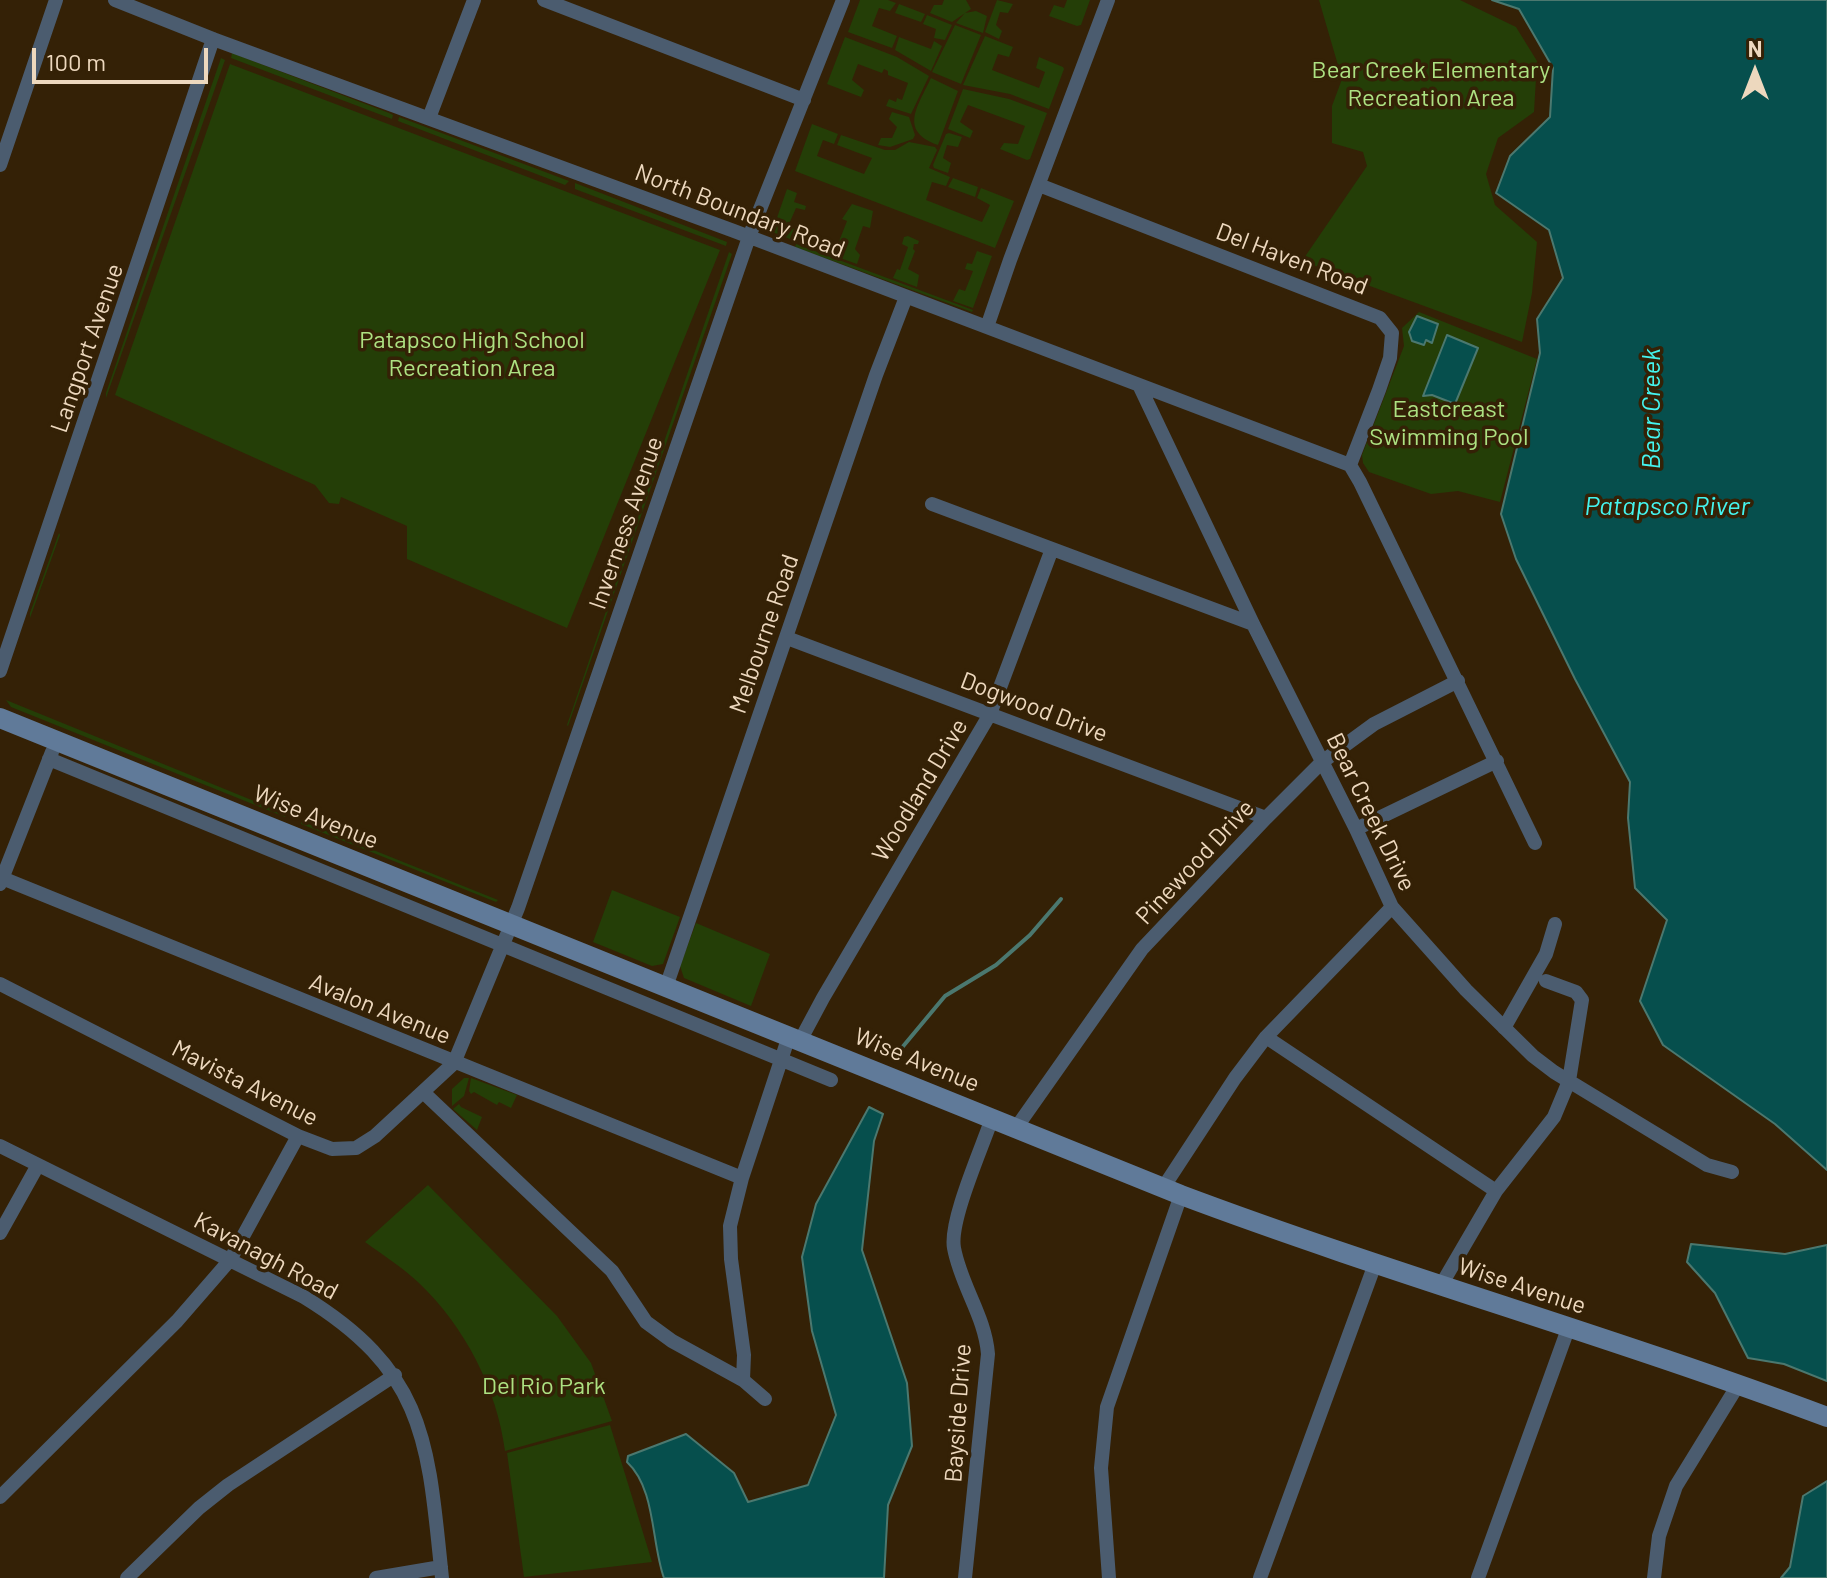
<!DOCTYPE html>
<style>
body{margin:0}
#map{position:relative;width:1827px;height:1578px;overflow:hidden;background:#342106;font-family:Barlow,sans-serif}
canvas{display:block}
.north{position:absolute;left:1715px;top:32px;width:80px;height:80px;-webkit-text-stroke:6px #342106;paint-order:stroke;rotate:0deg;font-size:22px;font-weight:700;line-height:32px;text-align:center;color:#edd8be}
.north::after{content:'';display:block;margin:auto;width:28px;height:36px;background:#edd8be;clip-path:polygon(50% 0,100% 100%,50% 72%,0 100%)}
.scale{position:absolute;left:32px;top:48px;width:176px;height:36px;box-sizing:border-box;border:4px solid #edd8be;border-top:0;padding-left:10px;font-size:24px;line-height:28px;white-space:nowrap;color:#edd8be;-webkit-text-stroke:6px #342106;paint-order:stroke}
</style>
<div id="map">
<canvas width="1827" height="1578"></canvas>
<div class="north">N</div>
<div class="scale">100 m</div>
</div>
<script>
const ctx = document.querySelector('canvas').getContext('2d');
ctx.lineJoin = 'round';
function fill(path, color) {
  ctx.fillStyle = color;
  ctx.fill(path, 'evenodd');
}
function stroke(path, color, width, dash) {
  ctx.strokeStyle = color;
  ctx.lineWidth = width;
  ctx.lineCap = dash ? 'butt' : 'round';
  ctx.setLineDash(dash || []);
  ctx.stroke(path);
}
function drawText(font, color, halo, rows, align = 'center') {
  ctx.font = font + ' Barlow,sans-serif';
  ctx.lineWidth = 7;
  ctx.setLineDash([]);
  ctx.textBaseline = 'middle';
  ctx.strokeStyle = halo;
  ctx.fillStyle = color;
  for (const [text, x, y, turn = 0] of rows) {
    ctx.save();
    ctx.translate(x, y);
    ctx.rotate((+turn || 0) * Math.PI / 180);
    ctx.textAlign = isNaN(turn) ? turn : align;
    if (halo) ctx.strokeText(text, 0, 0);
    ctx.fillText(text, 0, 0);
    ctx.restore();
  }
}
const green = new Path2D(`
 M860 0H888L896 3 890 11 879 8 872 26 897 36 892 48 848 32Z
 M944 0H966L971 9 952 22 930 13 934 5H942Z
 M997 0 1013 4 1008 13 1000 12 996 25 1002 31 999 39 985 32Z
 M1067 0H1090L1081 25 1077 26 1049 16 1054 5 1064 8Z
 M1319 0H1460L1516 27 1537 61 1534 112 1498 138 1486 174 1495 205 1537 242 1532 293 1522 342 1302 261 1367 166 1363 152 1332 143V106L1342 79Z
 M899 4 925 14 921 22 895 13Z
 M976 11 987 16 983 33 956 23 965 13Z
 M927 15 952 25 945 40 934 38 936 29 923 24Z
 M955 25 981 35 961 84 932 72Z
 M985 36 1013 47 1009 57 998 54 992 70 1039 88 1045 72 1036 68 1039 57 1063 67 1064 69 1049 109 1010 94 963 85Z
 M845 37 897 57 929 76 911 114 886 106 889 99 896 102 897 98 902 100 908 83 888 75V71L884 69 882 73 858 64 852 80 864 90 861 97 827 84Z
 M899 37 931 49 934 41 942 46 931 71 895 50Z
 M232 53 389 113 393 115 392 119 231 58Z
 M221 58 225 60 106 398V393Z
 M230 64 720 250 567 628 407 559V526L341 497 339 504 329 503 315 485 115 395Z
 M931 78 958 91 938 145C898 131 918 106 931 78Z
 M963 89 1009 99 1047 113 1030 159 1027 160 1000 149 1004 143 1018 144 1025 126 968 105 960 122 973 131 970 138 948 129Z
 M892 112 909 117 915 135 913 139 890 147 878 145 881 138H892L897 127 889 119Z
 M399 117 569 181 565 185 398 121Z
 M812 124 838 134 834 144 823 140 817 156 864 174 872 158 837 145 841 135 885 150H895L909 142 935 147 937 150 929 168 950 177 946 186 932 182 926 200 982 222 990 205 977 198 981 188 1014 201 995 248 795 171Z
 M949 133 962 137 958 147 947 145 943 158 951 163 948 173 934 168 933 165 946 134Z
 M953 178 978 187 975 197 948 187Z
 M575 183 727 242 726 246 575 189Z
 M787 189 797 193 794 202 806 206 805 210 796 208 789 224 794 229 790 239 772 232Z
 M852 204 873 211 870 228 863 226 855 249 860 255 857 264 829 254 831 247 836 249 847 221 842 219Z
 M908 236 919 241 918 244H914L913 249 915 251 908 269 919 275 917 287 893 278 897 269 900 270 908 247 902 244 904 237Z
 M796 244 973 310 972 312 795 247Z
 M977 251 992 256 973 308 953 301 959 289 965 291 973 271 965 269 967 263 972 264Z
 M729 252 732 254 568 726 567 725Z
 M1419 312 1537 359 1500 502 1458 491 1431 494 1369 472 1363 463 1362 455 1404 346 1402 328Z
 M59 533 60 535 30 618V613Z
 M6 700 286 814 285 817 11 707Z
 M301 821 498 900 496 902 301 824Z
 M612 890 680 917 663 964 652 966 593 942Z
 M696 923 770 954 751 1006 684 978 680 966Z
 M464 1078H469L464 1096 452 1106V1089Z
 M471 1078 517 1095 511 1108 499 1102 497 1105 474 1092 471 1094 469 1091Z
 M459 1104 461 1107 482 1117 477 1130 453 1109Z
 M428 1185 557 1316 591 1363 612 1421 505 1451C497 1389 465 1327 419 1283 403 1268 383 1255 365 1242Z
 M610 1425 652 1562 524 1577 507 1453Z`);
const water = new Path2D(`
 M1492 0H1827V1170L1775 1124 1663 1045 1640 1001 1667 920 1635 888 1628 818 1630 782 1575 679 1516 559 1501 514 1540 353 1537 319 1563 278 1549 230 1496 193 1510 156 1550 117 1553 68 1519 9Z
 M1417 316 1438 324 1432 343 1426 340 1424 345 1412 341 1409 332Z
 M1447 335 1478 348 1455 404 1432 395 1423 396Z
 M869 1107 883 1114 874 1141 862 1250 907 1383 912 1446 888 1505 884 1578H664C651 1542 656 1489 627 1462L628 1456 686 1434 734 1473 748 1502 808 1485 836 1415 812 1331 802 1257 816 1204Z
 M1691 1244 1785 1254 1827 1245V1381L1784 1364 1748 1358 1715 1293 1687 1262Z
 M1827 1481V1578H1781L1790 1567 1803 1496Z`);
const stream = new Path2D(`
 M895 1056 945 996 996 965 1030 935 1061 899`);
const minor = new Path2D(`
 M115 0 213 39 734 231 1350 465
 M544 0 804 100
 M429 118 474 0
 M0 165 56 0
 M1039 185 1380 318 1392 333 1390 358 1379 390 1350 465
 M987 327 1010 260 1108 0
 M1140 387 1253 624 1356 829 1392 907 1466 990 1533 1056 1554 1072 1707 1165 1732 1172
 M1350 465 1360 482 1535 843
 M932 504 1253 624
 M787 638 1266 818
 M0 671 213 39
 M49 759 831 1080
 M1356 829 1497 761
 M2 878 742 1178
 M0 884 52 752
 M0 984 298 1136 332 1149 356 1148 375 1136 454 1063 518 908 749 237 843 0
 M666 987 876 375 906 297
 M1504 1028 1546 954 1555 924
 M1266 1037 1496 1191
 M800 1041 823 998 990 714 1052 549
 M423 1092 612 1271 646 1322 672 1341 743 1380 765 1399
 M1016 1128 1142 949 1266 818 1322 762 1374 724 1458 681
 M0 1146 304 1297C428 1373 428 1445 442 1578
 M1163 1188 1235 1078 1266 1037 1392 907
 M0 1233 38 1165
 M1440 1287 1496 1191 1554 1117 1569 1081 1582 1000 1576 992 1546 981
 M743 1380 744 1355 731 1259 730 1226 742 1178 789 1036
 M0 1497 177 1321 230 1260 298 1136
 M127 1578 199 1508 228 1485 395 1375
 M376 1578 441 1567
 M965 1578 988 1354C985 1316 961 1286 954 1248 949 1221 982 1148 992 1118
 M1109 1578 1101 1468 1107 1407 1181 1195
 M1260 1578 1375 1264
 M1478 1578 1568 1329
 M1654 1578 1659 1536 1676 1486 1738 1385`);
const secondary = new Path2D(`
 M0 718 1181 1195C1394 1275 1614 1337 1827 1417`);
const parkNames = [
 ["Bear Creek Elementary",1431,70],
 ["Recreation Area",1431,98],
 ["Patapsco High School",472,340],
 ["Recreation Area",472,368],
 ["Eastcreast",1449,409],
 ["Swimming Pool",1449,437],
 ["Del Rio Park",544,1386]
];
const streetNames = [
 ["North Boundary Road",740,211,21],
 ["Del Haven Road",1292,259,21],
 ["Langport Avenue",87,348,-71],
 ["Inverness Avenue",626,523,-71],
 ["Melbourne Road",764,634,-71],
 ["Dogwood Drive",1034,707,21],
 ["Woodland Drive",920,790,-59],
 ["Bear Creek Drive",1371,812,64],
 ["Wise Avenue",316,817,22],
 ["Pinewood Drive",1195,862,-47],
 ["Avalon Avenue",380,1009,22],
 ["Wise Avenue",917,1060,22],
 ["Mavista Avenue",245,1083,27],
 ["Kavanagh Road",266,1256,28],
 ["Wise Avenue",1522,1286,18],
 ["Bayside Drive",958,1413,-86]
];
const waterNames = [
 ["Bear Creek",1651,409,-90],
 ["Patapsco River",1667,506]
];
fill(green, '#243e07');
fill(water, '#064f4d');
stroke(water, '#4b786f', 2);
stroke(stream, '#4b786f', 4);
stroke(minor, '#4b5c6f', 14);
stroke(secondary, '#607a99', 20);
drawText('24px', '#ade282', '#342106', parkNames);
drawText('24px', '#edd8be', '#342106', streetNames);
drawText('italic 26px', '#44f4ef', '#342106', waterNames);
</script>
